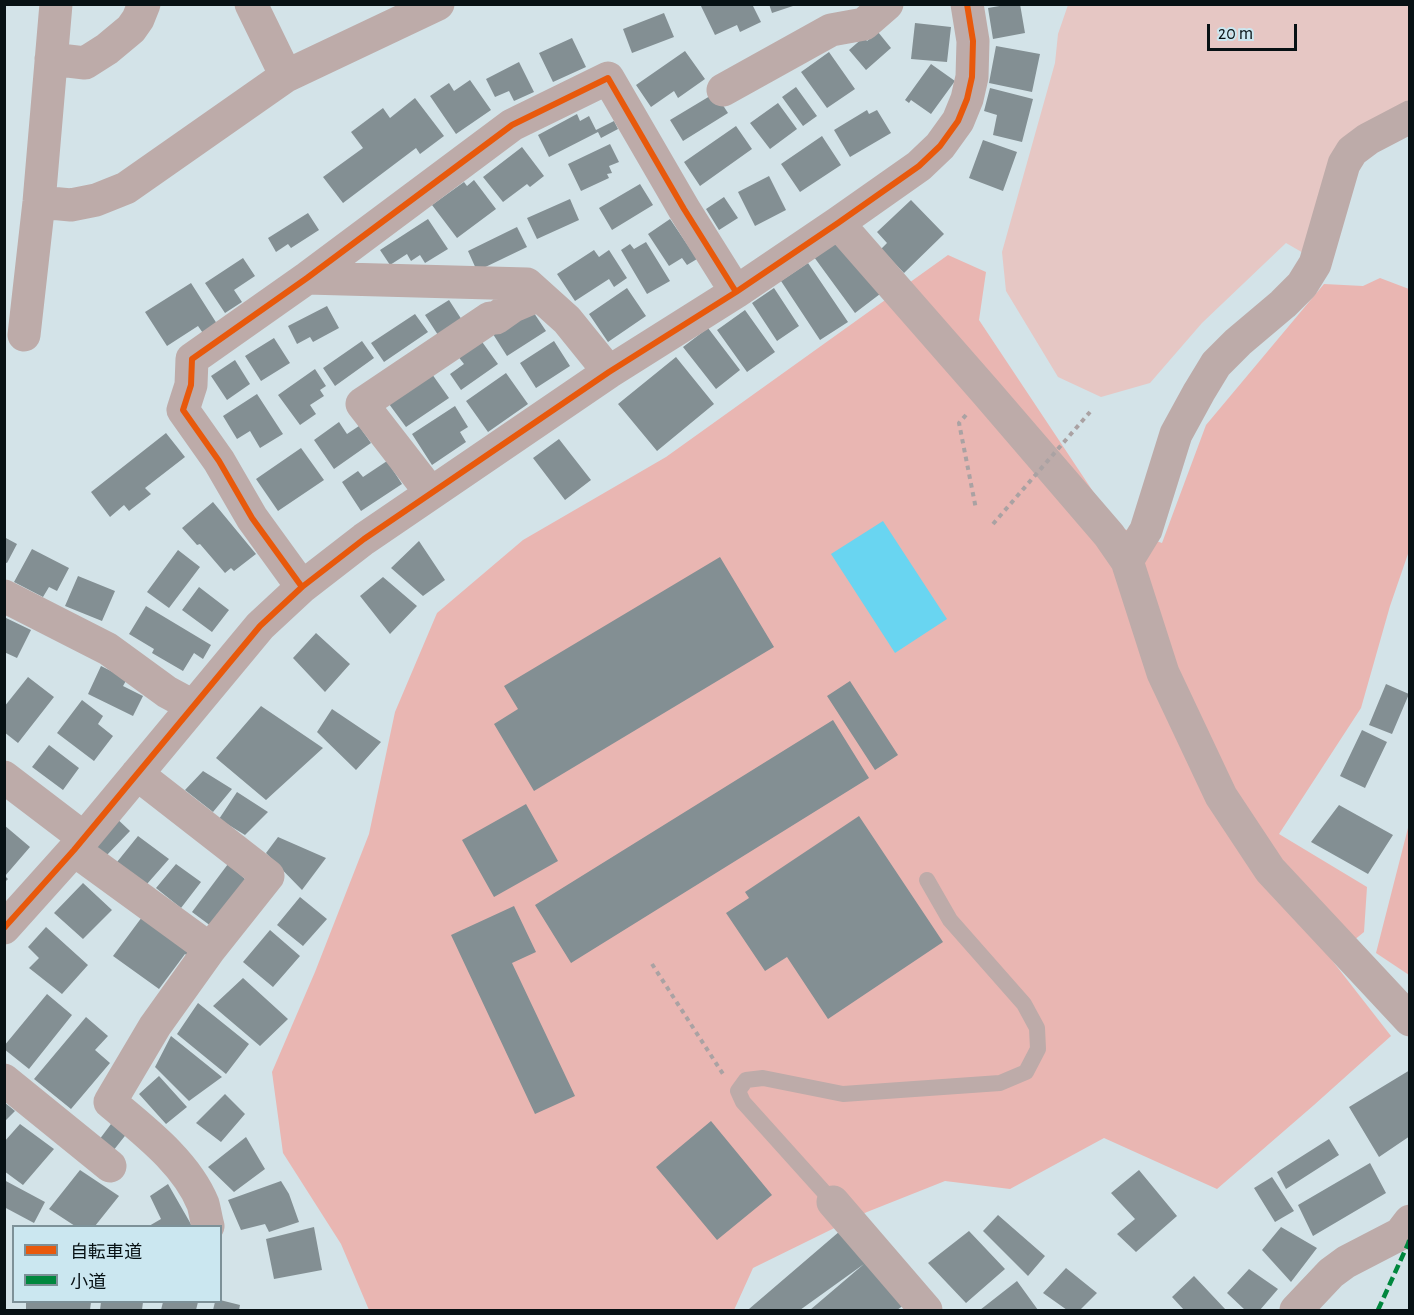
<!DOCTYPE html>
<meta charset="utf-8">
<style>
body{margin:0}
#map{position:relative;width:1414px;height:1315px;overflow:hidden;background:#d3e3e8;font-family:"Alegreya Sans","Noto Sans JP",sans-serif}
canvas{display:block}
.frame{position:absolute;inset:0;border:6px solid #071114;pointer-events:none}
.legend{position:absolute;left:12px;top:1225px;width:210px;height:78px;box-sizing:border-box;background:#cbe7f0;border:2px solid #7d9198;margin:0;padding:8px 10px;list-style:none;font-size:18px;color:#071114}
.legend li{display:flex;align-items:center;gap:12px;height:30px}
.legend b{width:30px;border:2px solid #7d9198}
.scale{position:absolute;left:1207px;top:24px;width:90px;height:27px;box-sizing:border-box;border:3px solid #071114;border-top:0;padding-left:8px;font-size:18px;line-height:21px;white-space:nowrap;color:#071114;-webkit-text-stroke:4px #cbe7f0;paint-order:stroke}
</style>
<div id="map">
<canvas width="1414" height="1315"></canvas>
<div class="frame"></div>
<ul class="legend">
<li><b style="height:8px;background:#e8590c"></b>自転車道</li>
<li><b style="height:8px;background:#00873e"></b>小道</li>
</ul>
<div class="scale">20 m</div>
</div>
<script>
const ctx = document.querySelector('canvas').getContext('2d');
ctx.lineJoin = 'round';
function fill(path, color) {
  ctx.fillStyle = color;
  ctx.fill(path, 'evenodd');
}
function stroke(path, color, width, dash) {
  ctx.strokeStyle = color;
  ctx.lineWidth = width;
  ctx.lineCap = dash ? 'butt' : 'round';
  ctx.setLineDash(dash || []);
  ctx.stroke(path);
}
const green = new Path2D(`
 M1068 5H1409V101L1379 117 1305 254 1286 243 1202 323 1150 383 1101 397 1058 377 1006 291 1002 252 1055 63 1058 34Z`);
const forest = new Path2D(`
 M948 255 986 272 979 320 1116 526 1162 543 1206 425 1324 284 1363 286 1380 278 1409 289V551L1390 606 1361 708 1279 834 1367 887 1364 932 1331 959 1391 1036 1314 1105 1217 1189 1104 1138 1010 1189 945 1181 867 1212 753 1268 734 1310H369L341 1244 283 1153 272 1072 315 972 369 834 395 712 437 613 523 540 666 457Z
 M1409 824V975L1376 953Z`);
const water = new Path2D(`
 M883 521 947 619 895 653 831 554Z`);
const building = new Path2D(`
 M700 4H752L761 22 740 32 737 25 715 35Z
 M769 4H796V5L772 13Z
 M1011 4H1020L1025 33 993 39 988 8Z
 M664 13 674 37 632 53 623 29Z
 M915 23 951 27 947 62 911 59Z
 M878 32 891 48 866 70 849 50 864 37 867 41Z
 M572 38 586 67 553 82 539 53Z
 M996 46 1040 54 1032 92 989 83Z
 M685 51 705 79 678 98 674 91 651 107 636 85Z
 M829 52 855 89 827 108 801 72Z
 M519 62 534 92 514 101 509 91 495 97 486 79Z
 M931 64 955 81 931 114 911 100 909 103 905 100Z
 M470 80 491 110 456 134 430 96 449 83 454 91Z
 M796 87 817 116 803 126 782 97Z
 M990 88 1033 99 1022 142 993 135 997 115 984 111Z
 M715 93 728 113 683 141 670 120Z
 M415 98 444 136 420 154 416 148 343 203 323 177 363 148 351 132 383 108 390 118Z
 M778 103 797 129 770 149 750 123Z
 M867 110 869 114 877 110 891 133 850 157 834 130Z
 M577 114 580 121 589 116 596 130 614 121 618 129 601 138 598 132 549 157 538 135Z
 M736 126 752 149 700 186 684 162Z
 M822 136 841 165 800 192 781 164Z
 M983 140 1017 152 1003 191 969 178Z
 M610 144 619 162 609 166 612 173 607 174 609 178 581 191 568 164Z
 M522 147 544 176 530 187 527 184 503 202 483 177Z
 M769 176 786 210 755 226 738 192Z
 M474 180 496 209 457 238 432 205 464 182 467 186Z
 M640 184 653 205 612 230 599 208Z
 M724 197 738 218 719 230 706 209Z
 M570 199 579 220 537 239 527 218Z
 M911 200 944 234 904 273 881 249 887 243 877 232Z
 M308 213 319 230 291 248 288 244 276 252 268 238Z
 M428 219 448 249 425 263 420 255 411 261 407 254 390 265 380 250Z
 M670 219 697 259 687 265 682 258 669 266 648 234Z
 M517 227 527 247 477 271 468 251Z
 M840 239 880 294 855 313 814 257Z
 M646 242 670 281 647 294 621 250 630 244 634 249Z
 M594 250 599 257 609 250 627 278 614 287 609 279 575 301 557 274Z
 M243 258 255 276 234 290 242 302 225 313 205 283Z
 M808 263 848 322 820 340 781 281Z
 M191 283 219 327 205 336 198 326 167 346 145 312Z
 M627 288 646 316 608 342 589 314Z
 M774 288 799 326 777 341 752 303Z
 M449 300 462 320 438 335 425 315Z
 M327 306 339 328 313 342 310 337 297 344 288 326Z
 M532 310 546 331 507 356 491 331Z
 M745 310 775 352 747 372 717 330Z
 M415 314 428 332 384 362 371 343Z
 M708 328 740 370 716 389 683 347Z
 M274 338 290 363 261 381 245 356Z
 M480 339 498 364 461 390 450 374 464 364 457 355Z
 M362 341 374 358 335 386 323 368Z
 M554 341 570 366 536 388 520 363Z
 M676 357 714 404 657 451 618 404Z
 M235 360 250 384 227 400 211 376Z
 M315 369 326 386 320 390 324 396 310 405 316 414 300 425 278 395Z
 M506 373 528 404 488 432 466 401Z
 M432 374 449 398 406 427 389 404Z
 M257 394 283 434 260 448 250 431 237 439 223 416Z
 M455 406 468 427 460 432 466 442 432 465 412 434Z
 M339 422 347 434 359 426 371 443 334 469 314 440Z
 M166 433 185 457 145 488 151 494 129 511 124 505 110 517 91 492Z
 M559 439 591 480 565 500 533 458Z
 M301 448 324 480 278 511 256 479Z
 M387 461 402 484 361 511 342 482 358 471 363 477Z
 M213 502 256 554 234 571 231 568 225 573 200 544 197 545 182 528Z
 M4 537 17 544 7 563 4 562Z
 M419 541 445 580 423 596 391 568Z
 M32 549 69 568 57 591 49 587 43 597 14 582Z
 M178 550 200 567 169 608 147 592Z
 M720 557 774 647 534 791 494 724 518 709 504 686Z
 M78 576 115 591 102 621 65 606Z
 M383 577 417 606 390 634 360 596Z
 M199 587 229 610 212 632 182 610Z
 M146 606 211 645 203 659 194 653 183 671 152 653 154 649 129 634Z
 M4 617 31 630 17 658 4 652Z
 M316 633 350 664 325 692 293 658Z
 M101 666 127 679 123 686 143 696 133 716 88 694Z
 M28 677 54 697 18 743 4 732V707Z
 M850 681 898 755 875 770 827 696Z
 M1386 684 1409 694 1392 734 1369 725Z
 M82 700 103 716 98 724 113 736 94 761 57 733Z
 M261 706 323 748 266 800 216 758Z
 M332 709 381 742 356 770 317 732Z
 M833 720 869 778 571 963 535 905Z
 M1362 730 1387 742 1365 788 1340 776Z
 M49 745 79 768 63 790 32 767Z
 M203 771 232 789 213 812 185 790Z
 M237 792 268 812 245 835 219 819Z
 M526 804 558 861 494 897 462 840Z
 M1339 805 1393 835 1368 874 1311 842Z
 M113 815 130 831 105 857 89 843Z
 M859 816 943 942 828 1019 787 957 765 971 726 913 749 898 745 892Z
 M4 825 30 847 5 876 8 879 4 883Z
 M138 836 169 859 147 884 117 862Z
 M278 837 326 858 302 890 266 853Z
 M176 864 201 882 181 908 156 888Z
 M228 864 254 887 219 932 192 912Z
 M83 883 112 910 83 939 54 913Z
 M300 897 327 919 303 946 277 925Z
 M514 906 536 952 512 963 575 1096 535 1114 451 935Z
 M145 913 199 952 193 960 185 954 159 989 113 956Z
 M46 927 88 965 62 994 29 968 39 958 28 947Z
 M270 930 300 956 273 987 243 962Z
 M243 978 288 1019 260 1046 213 1006Z
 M47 994 72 1015 29 1069 4 1049V1046Z
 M198 1003 249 1044 226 1074 177 1034Z
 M86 1017 108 1036 95 1050 110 1063 71 1109 34 1079Z
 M171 1036 222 1077 189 1101 155 1067Z
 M1410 1070V1136L1379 1157 1349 1107Z
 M159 1076 187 1107 166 1124 139 1094Z
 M225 1094 245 1114 221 1142 196 1123Z
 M4 1102 15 1111 4 1122Z
 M114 1120 128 1132 113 1151 99 1140Z
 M711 1121 772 1195 717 1240 656 1167Z
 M20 1124 54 1149 23 1185 4 1171V1142Z
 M246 1137 265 1169 234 1192 208 1167Z
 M1329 1139 1339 1155 1286 1189 1277 1172Z
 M1370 1163 1386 1193 1313 1236 1298 1205Z
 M80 1170 119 1196 95 1226H75L49 1209Z
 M1139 1170 1177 1216 1136 1252 1117 1234 1135 1219 1111 1193Z
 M1272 1177 1294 1211 1275 1222 1254 1188Z
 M4 1180 45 1202 34 1223 4 1207Z
 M281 1181 289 1194 299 1222 269 1232 265 1224 241 1230 228 1200Z
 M168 1184 192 1226H149L161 1219 150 1196Z
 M998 1215 1045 1256 1028 1276 983 1231Z
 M314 1227 322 1270 274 1279 266 1239Z
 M1281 1227 1317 1248 1291 1282 1262 1250Z
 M840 1231 904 1305 897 1310H810L864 1264 800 1310H752L749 1309Z
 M969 1231 1005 1269 966 1303 928 1263Z
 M1066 1268 1097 1293 1080 1310H1067L1043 1293Z
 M1249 1269 1278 1289 1260 1310H1245L1227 1293Z
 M1194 1276 1226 1310H1184L1172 1297Z
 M1017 1281 1038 1310H980Z
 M220 1300 240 1305 239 1310H213L215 1302H220Z
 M26 1302H91L90 1310 26 1309Z
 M101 1302H143L142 1310H100Z
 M163 1302H198L196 1310H161Z`);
const path = new Path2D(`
 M966 415 959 423 976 509
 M652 964 723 1074`);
const service = new Path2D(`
 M833 1202 743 1102 738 1091 746 1080 763 1078 843 1094 1000 1083 1026 1072 1038 1049 1037 1028 1024 1004 950 920 927 880`);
const minor = new Path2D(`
 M251 4 286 76
 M51 59 85 63 107 49 131 29 138 19 144 4
 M723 90 831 30 864 24 887 4
 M39 202 71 205 96 200 126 188 286 76 438 4
 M838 223 986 392 1109 535 1127 561 1163 673 1221 796 1270 870 1410 1020
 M307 278 527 284 567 320 609 372
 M24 335 39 202 56 4
 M431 493 362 404 490 318H496L513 306 539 295
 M1127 561 1146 530 1176 434 1199 392 1216 364 1238 342 1283 304 1302 285 1315 264 1344 164 1352 151 1368 139 1410 117
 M302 587 252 518 219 461 183 410 191 385 192 359 307 278 512 125 608 78 684 209 736 292
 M4 596 108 649 167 692 193 706
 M137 774 268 876 210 949 155 1026 110 1102C143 1130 186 1162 203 1204 205 1211 206 1219 208 1226
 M4 777 84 838
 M74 850 210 949
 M4 928 74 850 260 626 302 587 364 539 609 372 736 292 838 223 919 166 940 146 958 121 967 99 972 77 973 41 967 4
 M4 1080 110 1166
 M833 1202 926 1310
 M1296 1310 1331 1273 1346 1262 1400 1234 1410 1221`);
const pathBridge = new Path2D(`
 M993 524 1090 412`);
const quiet = new Path2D(`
 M1378 1310 1408 1244 1410 1238`);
const cycleway = new Path2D(`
 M302 587 252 518 219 461 183 410 191 385 192 359 307 278 512 125 608 78 684 209 736 292
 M4 928 74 850 260 626 302 587 364 539 609 372 736 292 838 223 919 166 940 146 958 121 967 99 972 77 973 41 967 4`);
fill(green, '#e6c7c4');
fill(forest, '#e9b6b2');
fill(water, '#69d5f1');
fill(building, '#838f93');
stroke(path, '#aaa2a3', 4, [4.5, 4.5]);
stroke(service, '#bdaba9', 16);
stroke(minor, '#bdaba9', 33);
stroke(pathBridge, '#aaa2a3', 4, [4.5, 4.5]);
stroke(quiet, '#00873e', 4.5, [9, 4.5]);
stroke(cycleway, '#e8590c', 6);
</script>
